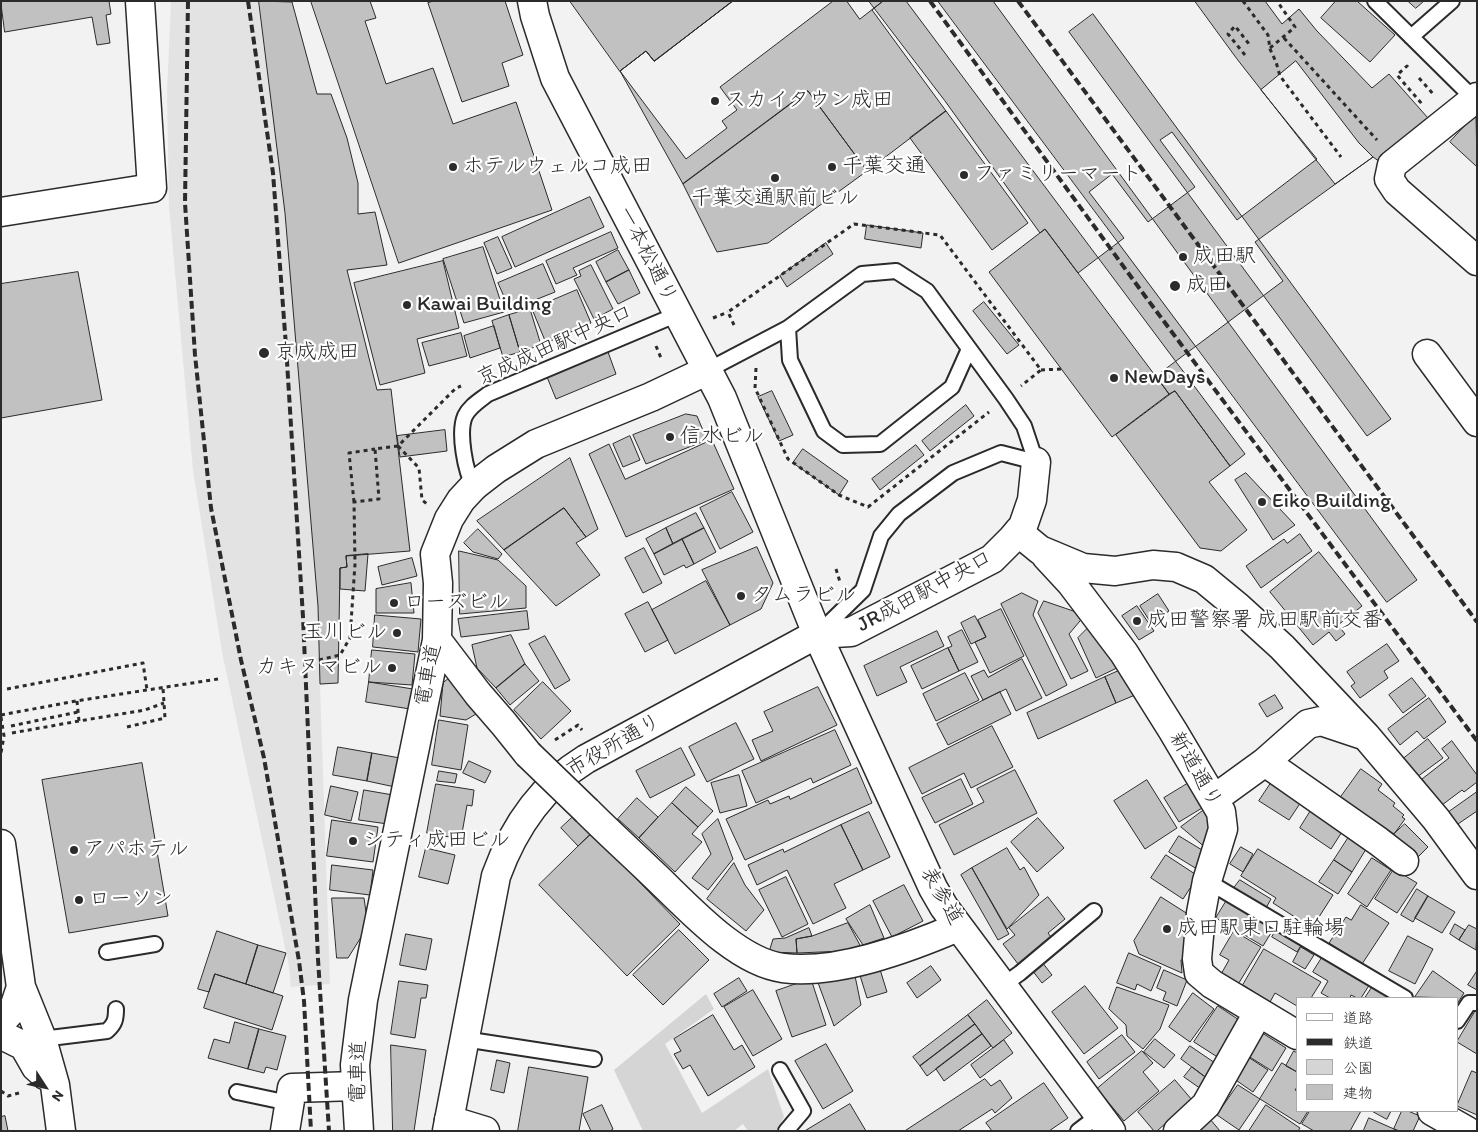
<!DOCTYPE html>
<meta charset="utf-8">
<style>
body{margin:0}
#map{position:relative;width:1478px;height:1132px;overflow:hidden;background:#f2f2f2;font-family:Itim,"Klee One",sans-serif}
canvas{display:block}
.frame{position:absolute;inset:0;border:2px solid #2b2b2b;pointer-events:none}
.legend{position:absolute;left:1296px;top:997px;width:162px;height:115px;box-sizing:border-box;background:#fff;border:1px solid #aaa;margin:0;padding:6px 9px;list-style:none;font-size:15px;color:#2b2b2b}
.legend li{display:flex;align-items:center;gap:10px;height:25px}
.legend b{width:25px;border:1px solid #aaa}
.north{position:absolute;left:20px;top:1062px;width:50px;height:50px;-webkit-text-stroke:4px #fff;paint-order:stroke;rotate:125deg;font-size:14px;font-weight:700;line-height:20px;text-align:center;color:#2b2b2b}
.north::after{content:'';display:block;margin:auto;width:18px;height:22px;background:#2b2b2b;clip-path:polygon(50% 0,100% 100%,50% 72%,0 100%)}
</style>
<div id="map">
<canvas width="1478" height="1132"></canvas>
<div class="frame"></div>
<ul class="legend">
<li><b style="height:6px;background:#fff"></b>道路</li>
<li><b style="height:6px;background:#2b2b2b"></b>鉄道</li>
<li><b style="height:14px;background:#d5d5d5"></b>公園</li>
<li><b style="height:14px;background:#c1c1c1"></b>建物</li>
</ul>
<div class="north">N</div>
</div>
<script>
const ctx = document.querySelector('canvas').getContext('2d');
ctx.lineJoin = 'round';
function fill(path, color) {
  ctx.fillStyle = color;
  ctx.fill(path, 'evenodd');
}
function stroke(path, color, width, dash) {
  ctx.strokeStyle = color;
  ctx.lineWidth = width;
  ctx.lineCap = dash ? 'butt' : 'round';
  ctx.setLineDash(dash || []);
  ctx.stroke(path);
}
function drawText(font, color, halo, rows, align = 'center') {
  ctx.font = font + ' Itim,"Klee One",sans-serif';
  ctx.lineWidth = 4.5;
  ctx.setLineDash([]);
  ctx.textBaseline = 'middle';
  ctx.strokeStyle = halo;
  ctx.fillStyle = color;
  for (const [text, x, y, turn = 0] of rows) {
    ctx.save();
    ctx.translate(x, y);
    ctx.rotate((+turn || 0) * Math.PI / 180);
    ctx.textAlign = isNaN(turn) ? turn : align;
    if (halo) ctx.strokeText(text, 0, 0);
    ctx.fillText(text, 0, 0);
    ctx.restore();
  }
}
const built = new Path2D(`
 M171 1 292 2 317 93 331 94 347 138 358 183V213L375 212 387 265 347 271 377 390 391 389 410 551 368 554 365 591 340 589 338 683 320 685 330 984 291 987 289 966 222 652 193 470 169 206 167 92Z`);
const green = new Path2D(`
 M706 994 714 1009 665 1044 702 1113 768 1069 784 1117 776 1131H748L743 1124 734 1131H643L614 1070Z`);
const building = new Path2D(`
 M1 1H109L111 14 106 15 110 43 97 45 92 17 5 32Z
 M259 1 292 2 317 94H331L347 138 358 183V214L375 212 387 265 347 270 377 390 391 389 410 551 346 556 347 567 340 568 338 683 320 684 318 606 285 213Z
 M311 1H370L376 18 365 21 386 84 433 68 453 124 516 102 552 210 399 263Z
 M434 1H505L523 55 502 63 509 86 462 102 428 3Z
 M570 1H733L654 61 646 51 620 71Z
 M733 1H883L872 10 946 111 867 171 808 91 683 184 620 71 646 51 654 61Z
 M733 1H833L720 87 737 110 722 121 727 128 686 159 620 71 646 51 654 61Z
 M847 1H883L860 19Z
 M869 1H906L1245 454 1230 466 1175 391 1169 394 1045 229 1040 233 945 101Z
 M938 1H993L1417 580 1387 602Z
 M1195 1H1265L1282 24 1299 9 1317 31 1372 88 1389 74 1428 118 1383 164 1373 157 1335 184 1237 59Z
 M1336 1H1357L1395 35 1370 62 1321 18Z
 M1408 1H1424L1416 8Z
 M1093 14 1391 419 1367 436 1069 32Z
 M1296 61 1359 143 1373 157 1255 242 1283 281 1156 376 1169 394 1112 437 989 272 1045 229 1078 273 1124 238 1089 192 1112 174 1148 222 1195 187 1160 140 1172 132 1237 220 1317 159 1261 90Z
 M808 91 867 171 768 243 717 252 683 184Z
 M946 111 1028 223 992 250 910 138Z
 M1476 114 1477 165 1476 166 1450 142Z
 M590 197 604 227 515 267 502 237Z
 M867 225 923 233 921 248 865 239Z
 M611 232 618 248 573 268 577 275 556 284 546 261Z
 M498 237 512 268 497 274 484 243Z
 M826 243 833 254 787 287 780 276Z
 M483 247 504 312 464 323 443 259Z
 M618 250 629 270 606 282 596 262Z
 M443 261 459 328 417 339 425 373 380 385 354 283Z
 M543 264 555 292 510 310 498 283Z
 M591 265 613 309 594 319 574 279 581 276 579 271Z
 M629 270 640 293 618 304 606 282Z
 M78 272 102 400 1 418V284Z
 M577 290 591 323 546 343 532 309Z
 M984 302 1019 345 1007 354 973 311Z
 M530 309 541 345 520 352 509 315Z
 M509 315 520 352 503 357 492 321Z
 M494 326 500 348 470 358 464 336Z
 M461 333 467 356 429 366 422 343Z
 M608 352 616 374 556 399 547 377Z
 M772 391 793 435 779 441 758 397Z
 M1175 391 1230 466 1209 482 1247 530 1221 551 1200 548 1116 435Z
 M966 405 974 416 930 451 922 441Z
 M686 414 697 416 707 440 646 464 633 435Z
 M445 430 447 451 400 457 397 436Z
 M630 436 640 460 623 467 613 444Z
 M712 440 734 489 626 537 589 454 609 444 625 479Z
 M916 445 924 455 880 490 872 479Z
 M803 449 848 481 839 495 793 463Z
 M570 458 598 529 586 537 564 508 504 550 477 521Z
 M1246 473 1295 525 1273 540 1235 480Z
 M732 492 753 532 720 549 700 508Z
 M564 508 586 537 576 543 600 575 556 606 504 550Z
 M696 513 704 528 673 544 666 528Z
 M666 528 673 544 654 554 646 539Z
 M704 528 716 552 694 564 682 539Z
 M478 529 502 554 498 559 473 552 464 543Z
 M1300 534 1312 551 1261 588 1246 566 1284 539 1287 543Z
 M682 539 694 564 686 568 684 565 664 575 654 554Z
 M757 547 773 583 761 609 730 625 702 570Z
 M644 548 662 583 643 593 625 558Z
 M459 551 498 560 526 586V608L460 614Z
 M1319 552 1362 606 1338 625 1345 634 1336 641 1329 632 1313 645 1270 592Z
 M368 554 365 591 340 589V568L347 567 346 556Z
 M412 558 417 576 382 585 378 567Z
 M706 581 730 625 675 654 652 610Z
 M411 583 414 613H376V589Z
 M1022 593 1038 601 1033 615 1067 685 1046 696 1001 604Z
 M1158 594 1169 611 1151 623 1140 606Z
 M1044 601 1085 615 1069 634 1088 671 1071 679 1038 613Z
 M648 602 668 640 645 652 625 614Z
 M1137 606 1154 631 1139 640 1122 616Z
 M1001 609 1024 656 990 673 975 642 986 637 978 620Z
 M527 611 529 629 461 637 458 619Z
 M375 615 421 619 418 652 373 647Z
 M975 616 986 637 971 644 961 623Z
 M1091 625 1119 667 1096 678 1078 638Z
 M962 630 978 662 959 671 948 648 952 646 948 637Z
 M937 631 944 646 900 667 907 682 877 696 864 666Z
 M511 635 525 664 496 688 477 668 472 645Z
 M545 636 570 680 555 689 529 644Z
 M1387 644 1399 661 1384 671 1388 678 1360 698 1351 686 1355 683 1347 672Z
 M948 648 959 671 922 689 911 666Z
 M372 650 415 654 412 685 369 682Z
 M1022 659 1042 698 1016 711 1006 689 983 700 971 676 984 670 988 677Z
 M525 664 539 681 510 705 496 688Z
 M1123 669 1135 695 1116 703 1105 677Z
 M965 673 979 700 936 721 923 694Z
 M451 677 481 711 466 720 440 716 443 683Z
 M1105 677 1116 703 1038 739 1027 713Z
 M1412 678 1426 696 1403 713 1389 695Z
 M369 682 413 689 410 709 366 702Z
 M543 682 571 711 541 739 514 710Z
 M818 687 837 725 761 761 752 740 773 731 764 712Z
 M1000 692 1011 714 948 745 937 724Z
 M1275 695 1283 708 1267 717 1259 704Z
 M1429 698 1446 722 1424 739 1417 731 1400 745 1388 729Z
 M439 720 468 725 461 770 432 765Z
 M736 723 754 759 707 782 689 747Z
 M992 726 1013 767 971 788 964 773 922 794 909 768Z
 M835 730 851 765 813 783 811 778 756 803 742 771Z
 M1428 739 1443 758 1417 777 1403 759Z
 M1452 741 1477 775V782L1464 792 1462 790 1442 805 1422 779 1449 758 1442 749Z
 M338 747 372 753 367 781 333 775Z
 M681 748 695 775 650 798 636 771Z
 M372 753 400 758 395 787 367 781Z
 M469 761 491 771 485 783 463 773Z
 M142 763 168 916 69 933 42 780Z
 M857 768 872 803 745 860 726 819 768 800 770 804 789 796 790 799Z
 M1361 769 1382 784 1378 790 1395 803 1393 806 1404 815 1402 817 1405 819 1394 834 1371 818 1369 820 1338 801Z
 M1015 770 1037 813 954 855 939 825 984 802 977 789Z
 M439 771 457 774 455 783 437 781Z
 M739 775 747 806 720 813 711 783Z
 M961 779 973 804 935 823 922 798Z
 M1147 780 1177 828 1145 849 1114 801Z
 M1273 780 1303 799 1289 820 1259 801Z
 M1192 781 1207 805 1179 822 1164 798Z
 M436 784 474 790 472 806 467 805 461 839 427 833Z
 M331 786 358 792 351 821 325 815Z
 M686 787 713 811 698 827 672 803Z
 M364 790 393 795 388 824 359 820Z
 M1477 792V811L1455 826 1446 814Z
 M637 798 658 817 639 838 618 819Z
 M672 803 698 827 692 834 702 842 675 872 639 838Z
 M1315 804 1347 824 1331 849 1300 828Z
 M1208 807 1215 821 1206 848 1181 827Z
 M869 812 890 857 863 870 841 825Z
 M575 815 592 833 578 846 561 828Z
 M1038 818 1064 848 1037 872 1011 842Z
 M718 819 733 859 708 890 692 878 711 854 702 834Z
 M332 820 378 827 373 862 327 856Z
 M1405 824 1428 847 1415 860 1392 836Z
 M841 825 863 870 834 884 846 908 813 924 787 870 757 885 748 865 783 849 784 852Z
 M1354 829 1371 841 1352 872 1334 860Z
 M592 833 680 924 627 976 539 885Z
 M1179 836 1207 853 1197 869 1169 852Z
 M1241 847 1253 854 1243 872 1230 864Z
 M426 848 455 855 448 884 419 877Z
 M1007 848 1020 870 1024 867 1039 895 1007 929 972 868Z
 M1258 849 1333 895 1312 928 1273 903 1276 898 1241 876Z
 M1166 855 1198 876 1183 899 1151 878Z
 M1372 858 1391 870 1367 907 1348 894Z
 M1334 860 1352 872 1338 894 1319 882Z
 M734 863 745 885 764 910 746 931 707 899Z
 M332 865 373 870 370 895 330 890Z
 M972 868 1009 934 998 940 961 875Z
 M1394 869 1417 883 1397 913 1375 899Z
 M786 877 808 924 782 937 759 890Z
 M1240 880 1271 899 1266 908 1234 888Z
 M904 885 923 921 892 937 873 901Z
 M1417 889 1428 896 1413 922 1401 915Z
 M1428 896 1455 912 1442 933 1415 918Z
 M1048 897 1065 919 1048 933 1051 937 1018 964 1003 944 1015 935 1009 928Z
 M1161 897 1191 916 1192 959 1181 960 1182 973 1139 954 1134 941Z
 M332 898H364L368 926 348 958H337Z
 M1227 900 1274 928 1263 946 1216 918Z
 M870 905 884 938 863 945 846 919Z
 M1361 905 1389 923 1362 964 1329 943 1346 917 1351 920Z
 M848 923 861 947 845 951 797 953 796 939 812 936Z
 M1455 924 1465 930 1459 940 1450 934Z
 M1469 925 1477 929 1476 950 1459 940Z
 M809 928 812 936 796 939 797 953 769 952 773 939 785 938Z
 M1277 929 1302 944 1297 952 1272 937Z
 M679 930 709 960 663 1005 633 975Z
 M217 931 258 945 246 984 215 974 209 992 198 989Z
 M1234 931 1261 947 1237 986 1220 976 1229 960 1220 955Z
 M406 934 432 939 426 970 400 965Z
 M1408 936 1433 949 1415 984 1389 971Z
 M258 945 286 953 273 993 246 984Z
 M1301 947 1314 955 1305 969 1293 962Z
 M1264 949 1321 982 1311 998H1297V1006L1275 993 1270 1002 1243 985Z
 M1129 953 1161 967 1151 991 1137 984 1135 990 1117 983Z
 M1323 956 1370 984 1361 998H1357L1351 995 1350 998H1330L1321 993 1328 981 1313 972Z
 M1042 962 1052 975 1042 983 1032 970Z
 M878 963 887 992 867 998 858 969Z
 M931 966 941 980 917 998 907 983Z
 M1164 970 1187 980 1177 1006 1163 1000 1166 992 1157 988Z
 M854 971 861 1005 834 1026 817 980Z
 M1433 971 1464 993 1457 1004V998L1415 997Z
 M1477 971V990L1468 985Z
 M215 974 283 996 272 1030 204 1008Z
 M739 978 747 991 722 1007 714 994Z
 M811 979 826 1025 792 1037 776 991Z
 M399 981 428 985 426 998H421L415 1038 391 1034Z
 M1085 986 1118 1028 1084 1054 1052 1012Z
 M1373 986 1395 998H1365Z
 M1117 987 1169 1005 1160 1029 1143 1049 1127 1036 1126 1025 1109 1009Z
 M753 990 782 1039 753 1056 724 1007Z
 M1193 993 1214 1009 1190 1042 1169 1027Z
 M987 1000 1012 1033 993 1048 968 1015Z
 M1218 1006 1242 1022 1219 1058 1194 1042Z
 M1476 1010H1477V1054L1457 1042Z
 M713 1015 734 1050 742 1045 755 1067 708 1096 690 1065 683 1069 674 1054 681 1051 674 1039Z
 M968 1015 975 1024 920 1066 913 1057Z
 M235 1022 259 1029 248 1069 208 1058 214 1039 229 1043Z
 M975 1024 982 1034 927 1076 920 1066Z
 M259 1029 286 1036 277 1070 266 1067 264 1073 248 1069Z
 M1259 1031 1286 1048 1272 1071 1245 1054Z
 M982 1034 991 1046 944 1081 936 1069Z
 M1122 1035 1135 1052 1099 1079 1087 1062Z
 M1155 1039 1175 1055 1164 1068 1144 1052Z
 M1004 1040 1013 1053 980 1078 971 1065Z
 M826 1044 853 1091 823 1109 795 1061Z
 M391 1045 426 1050 414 1131H393Z
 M1190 1046 1218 1065 1208 1079 1181 1059Z
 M1142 1051 1153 1063 1143 1072 1159 1091 1124 1121 1097 1089Z
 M1294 1051 1297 1053V1072L1286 1066Z
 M1245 1055 1268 1070 1253 1092 1230 1076Z
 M497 1060 510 1063 504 1093 491 1090Z
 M1282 1063 1297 1072V1087L1295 1090 1297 1091V1111H1308L1300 1124 1260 1099Z
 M529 1067 588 1077 579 1131H518Z
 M1192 1067 1208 1079 1201 1089 1184 1077Z
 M1472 1071 1477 1073V1115L1457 1106Z
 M985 1079 991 1086 1000 1080 1012 1098 995 1113 992 1109 958 1131H905Z
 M1175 1080 1192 1100 1157 1131H1154L1138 1112Z
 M1044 1083 1068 1118 1049 1131H992L986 1123Z
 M1238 1085 1260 1099 1239 1130 1217 1115Z
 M850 1104 866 1131H805Z
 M602 1105 613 1129 610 1131H591L583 1114Z
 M1266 1105 1300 1128 1298 1131H1249Z
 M1310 1111H1361L1350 1131H1314L1302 1124Z
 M1372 1111H1391L1387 1119Z
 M1402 1111H1408L1420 1116 1413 1131H1399L1394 1129Z
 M1205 1113 1220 1131H1185Z
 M5 1116 8 1131H1V1117Z
 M1369 1118 1394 1129 1399 1131H1365L1364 1130Z`);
const path = new Path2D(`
 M1243 1 1268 35 1270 49 1276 62 1280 76 1341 157
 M1284 38 1377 140
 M1270 48 1295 27 1277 1
 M1245 55 1228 34 1235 26 1249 44
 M1408 67 1407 66 1397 75 1422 104
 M1419 78 1435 96
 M713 318 728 312
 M734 325 728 312 854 224 940 235 1041 370 1021 386
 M656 346 661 358
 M756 368 755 388 788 459 839 495 868 507 989 412
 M1041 370 1061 369
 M398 446 419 468 422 500 427 504
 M354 502 349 453 375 449
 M836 569 840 582
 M319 660 340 655 350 638 355 564 354 502 379 499 375 449 398 446 456 388 461 386
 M7 689 143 663 147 690
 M77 701 79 721 145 710 164 703
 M1 715 76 701 218 679
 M1 717 4 736 1 753
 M11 726 78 712
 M127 727 165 718 163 688
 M12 733 79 721
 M555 740 578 725 582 730
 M1 1091 8 1096 19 1093`);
const lane = new Path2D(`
 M1375 1 1474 99
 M1411 37 1452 1
 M788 328 790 360 824 431 843 445 880 444 952 387 969 349
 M708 370 788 328 862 274 896 271 927 291 1006 399 1024 426 1036 462
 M474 486C465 472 458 432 465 416 470 406 479 401 488 394L678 314
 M821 631 863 590 881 536 899 514 953 473 1001 453 1036 462
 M1207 881 1405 998
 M107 952 155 944
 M1002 986 1020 973 1094 911
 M1457 1021 1469 1003H1477
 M42 1039 107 1031C115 1024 116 1019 116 1009
 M464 1039 594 1059
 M780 1070 803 1111 786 1131
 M237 1092 289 1103
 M1078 1131 1099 1115`);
const street = new Path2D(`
 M1477 97 1392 165 1389 179 1397 191 1477 261
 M1 212 152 188 140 1
 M1427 354 1477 422
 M1018 532 1040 550 1083 568 1115 571 1153 565 1176 567 1204 579 1238 607 1282 647 1366 736 1436 819 1477 875
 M1046 556 1071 583 1124 653 1173 731 1221 812 1223 829 1207 881 1201 913 1197 959 1199 973 1212 984 1297 1035
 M817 634 933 888 944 907 1111 1131
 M437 640 478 694 504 724 528 754
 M1265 762 1378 841 1404 861
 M1214 799 1265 762 1308 724 1321 721 1363 735
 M587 811C608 832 631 853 653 874 686 905 736 962 783 968 837 975 909 948 958 927
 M1432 1111 1467 1131
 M449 1120 485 1131
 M285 1131 292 1088 356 1086
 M359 1131 355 1065 363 1000 437 640 438 583 435 554 449 519 461 500 474 486
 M1178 1131 1206 1105 1258 1013`);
const secondary = new Path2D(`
 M532 1 535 16 555 78 722 398 817 634
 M474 486 496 469 536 444 651 397 708 370
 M1 844 21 987 14 1008 1 1022
 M21 987 42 1039 55 1085 61 1131
 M1 1036H4L24 1046 36 1067 45 1075
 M447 1131 496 876C513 829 542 786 586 759L817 634 851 632 992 559 1011 540 1023 526 1032 500 1036 462`);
const rail = new Path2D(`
 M188 1 185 203 195 355 211 508 241 660 264 758 299 961 304 1001 311 1131
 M248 1 273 173 286 346 303 617 318 959 329 1131
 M930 1 1145 296 1477 741
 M1018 1 1477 622`);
const streetBridge = new Path2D(`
 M528 754 587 811`);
const markers = [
 [715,101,5,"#2b2b2b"],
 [453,167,5,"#2b2b2b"],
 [832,167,5,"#2b2b2b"],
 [964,175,5,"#2b2b2b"],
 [775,178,5,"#2b2b2b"],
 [1183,257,5,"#2b2b2b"],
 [1175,286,6,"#2b2b2b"],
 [407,305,5,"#2b2b2b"],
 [264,353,6,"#2b2b2b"],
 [1114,378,5,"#2b2b2b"],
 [670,437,5,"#2b2b2b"],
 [1262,502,5,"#2b2b2b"],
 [741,596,5,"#2b2b2b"],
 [394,603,5,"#2b2b2b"],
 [1137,621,5,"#2b2b2b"],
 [397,633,5,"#2b2b2b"],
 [392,668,5,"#2b2b2b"],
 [353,841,5,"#2b2b2b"],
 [74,850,5,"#2b2b2b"],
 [79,900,5,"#2b2b2b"],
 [1167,929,5,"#2b2b2b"]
];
const poiNames = [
 ["スカイタウン成田",725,101],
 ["ホテルウェルコ成田",463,167],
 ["千葉交通",842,167],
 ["ファミリーマート",974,175],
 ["千葉交通駅前ビル",775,199,"center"],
 ["成田駅",1193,257],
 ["成田",1186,286],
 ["Kawai Building",417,305],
 ["京成成田",275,353],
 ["NewDays",1124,378],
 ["信水ビル",680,437],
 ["Eiko Building",1272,502],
 ["タムラビル",751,596],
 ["ローズビル",404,603],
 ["成田警察署 成田駅前交番",1147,621],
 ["玉川ビル",387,633,"right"],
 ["カキヌマビル",382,668,"right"],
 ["シティ成田ビル",363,841],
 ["アパホテル",84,850],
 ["ローソン",89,900],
 ["成田駅東口駐輪場",1177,929]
];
const streetNames = [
 ["一本松通り",647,255,63],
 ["京成成田駅中央口",555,346,-24],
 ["JR成田駅中央口",925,592,-28],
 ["電車道",429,675,-79],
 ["市役所通り",614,746,-30],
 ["新道通り",1195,770,60],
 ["表参道",941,896,60],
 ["電車道",359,1072,-89]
];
fill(built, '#e3e3e3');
fill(green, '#d5d5d5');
fill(building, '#c1c1c1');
stroke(building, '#2b2b2b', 1);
stroke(lane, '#2b2b2b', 18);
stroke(street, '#2b2b2b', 31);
stroke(secondary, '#2b2b2b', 31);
stroke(path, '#2b2b2b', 3, [4, 4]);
stroke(lane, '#fff', 14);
stroke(street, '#fff', 28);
stroke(secondary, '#fff', 28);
stroke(rail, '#2b2b2b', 4, [8, 4]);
stroke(streetBridge, '#2b2b2b', 31, []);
stroke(streetBridge, '#fff', 28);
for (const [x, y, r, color] of markers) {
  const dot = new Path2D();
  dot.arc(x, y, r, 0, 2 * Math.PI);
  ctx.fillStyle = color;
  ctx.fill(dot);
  stroke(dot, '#fff', 2);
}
drawText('21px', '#2b2b2b', '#fff', poiNames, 'left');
drawText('21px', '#2b2b2b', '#fff', streetNames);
</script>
